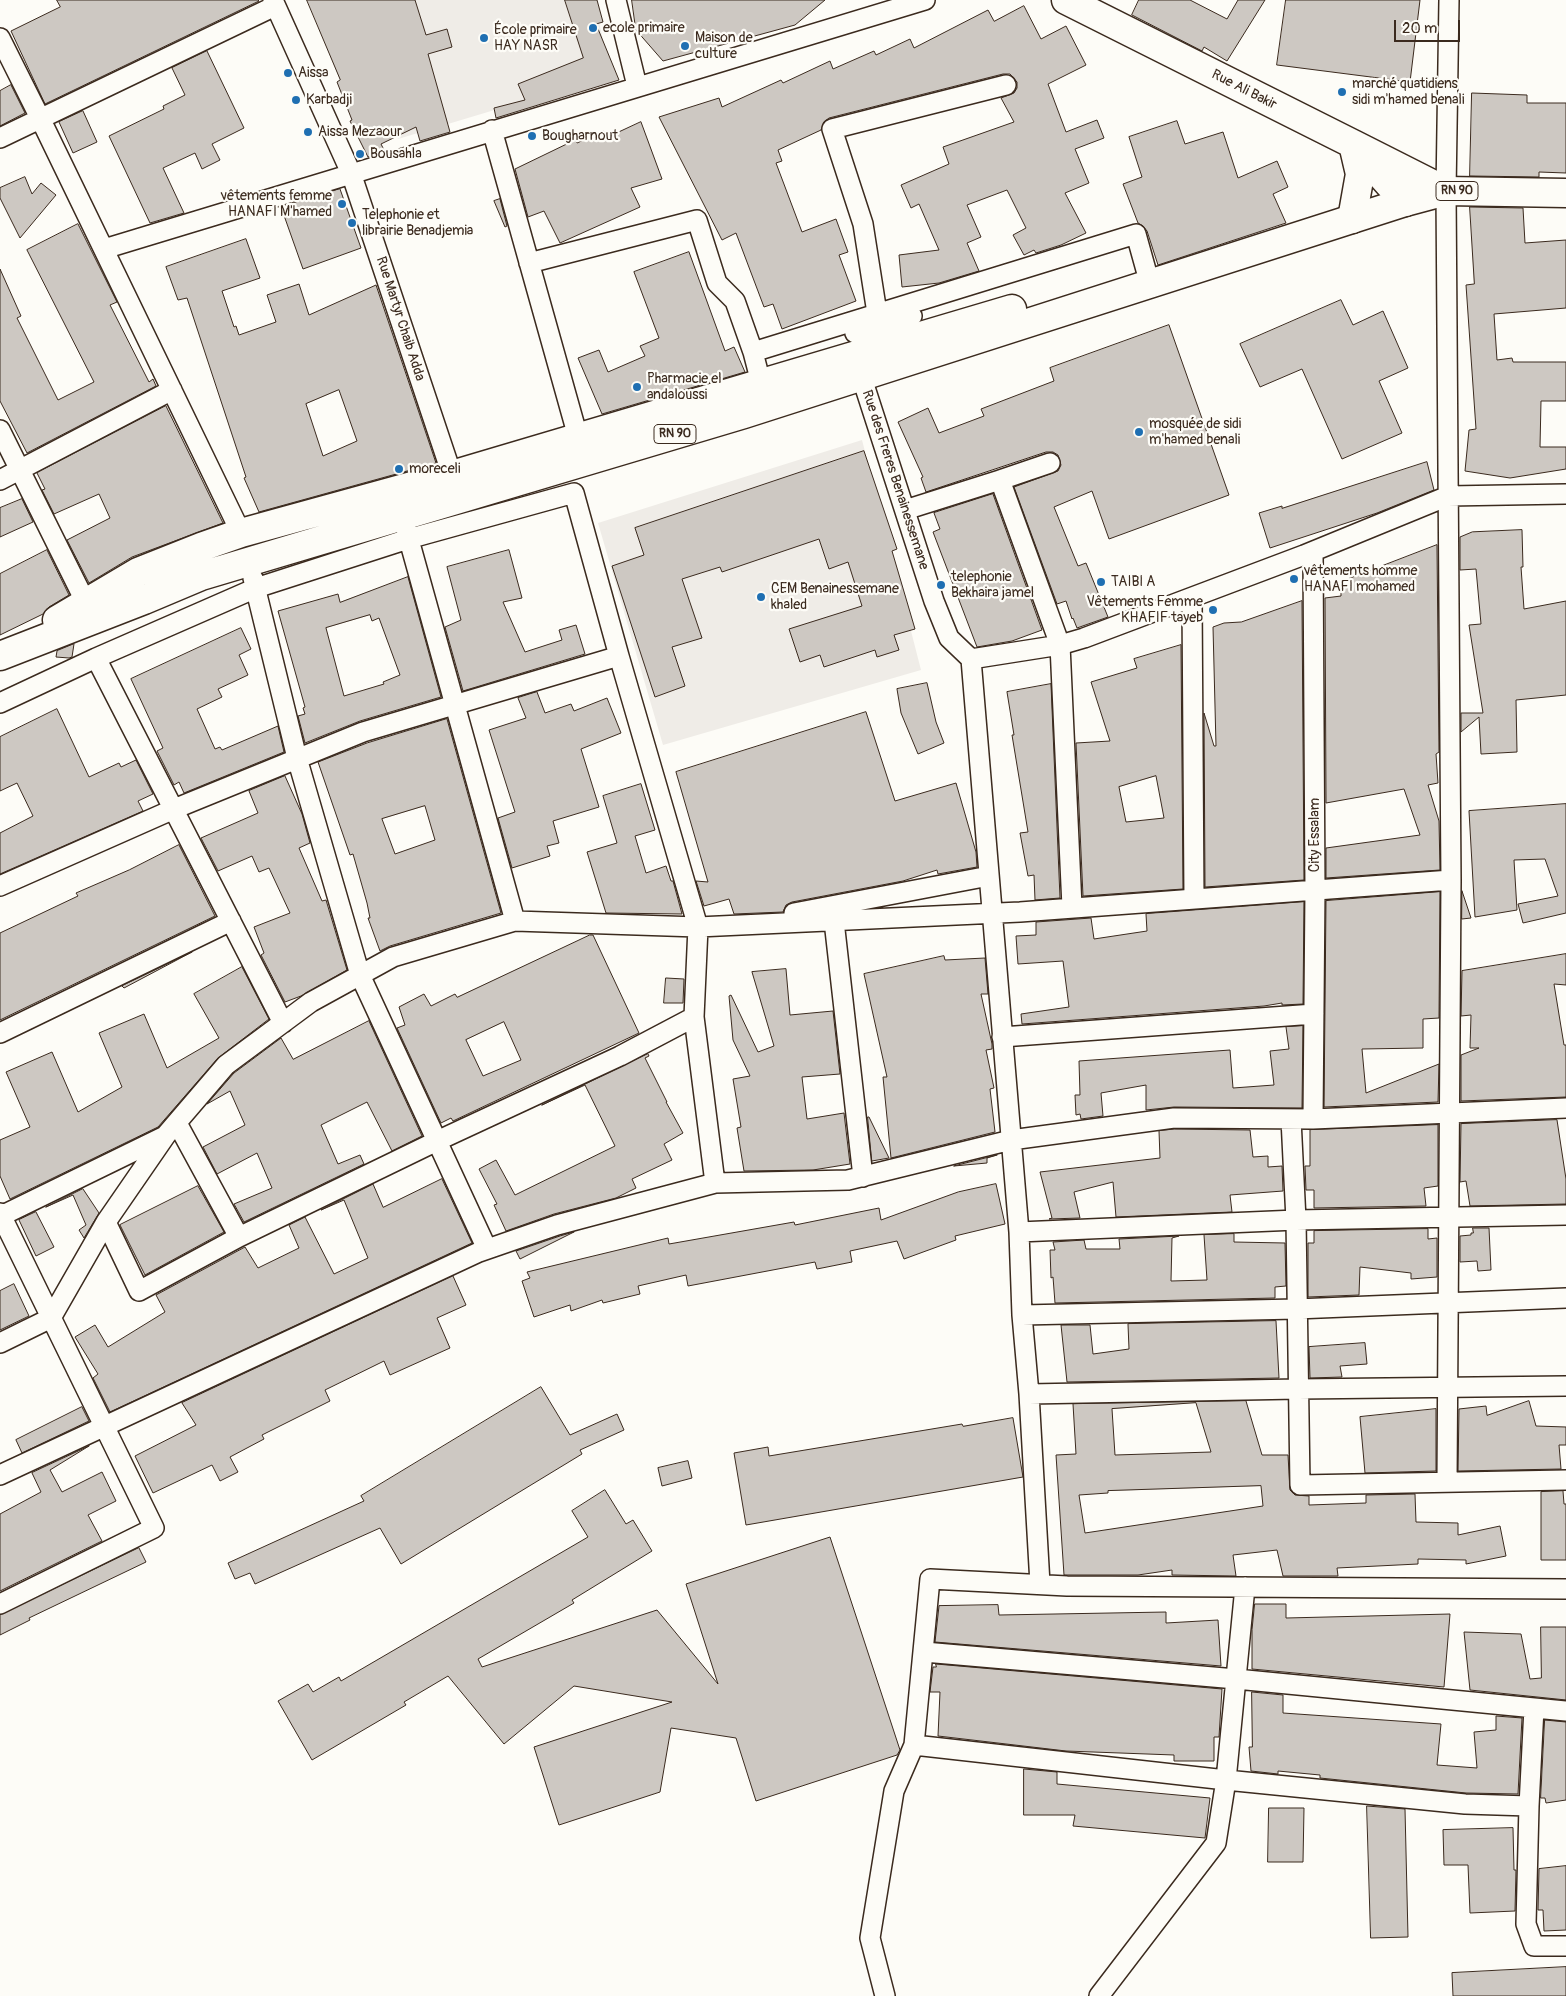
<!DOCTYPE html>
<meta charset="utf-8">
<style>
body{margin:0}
#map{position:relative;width:1566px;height:1996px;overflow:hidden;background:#fdfcf7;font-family:Pangolin,sans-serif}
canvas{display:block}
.scale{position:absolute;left:1394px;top:20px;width:66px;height:22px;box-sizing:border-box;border:2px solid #3b2a1e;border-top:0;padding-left:6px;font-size:15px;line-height:18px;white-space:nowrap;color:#3b2a1e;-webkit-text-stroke:4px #fdfcf7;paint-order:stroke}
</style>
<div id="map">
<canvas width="1566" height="1996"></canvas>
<div class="scale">20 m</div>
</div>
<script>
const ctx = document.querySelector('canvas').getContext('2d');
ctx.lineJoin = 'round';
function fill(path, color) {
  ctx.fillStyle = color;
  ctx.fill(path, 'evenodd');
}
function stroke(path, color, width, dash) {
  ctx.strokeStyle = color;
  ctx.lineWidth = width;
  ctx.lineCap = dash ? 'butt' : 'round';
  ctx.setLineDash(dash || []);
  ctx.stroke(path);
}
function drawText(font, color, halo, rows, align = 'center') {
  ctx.font = font + ' Pangolin,sans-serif';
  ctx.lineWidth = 4.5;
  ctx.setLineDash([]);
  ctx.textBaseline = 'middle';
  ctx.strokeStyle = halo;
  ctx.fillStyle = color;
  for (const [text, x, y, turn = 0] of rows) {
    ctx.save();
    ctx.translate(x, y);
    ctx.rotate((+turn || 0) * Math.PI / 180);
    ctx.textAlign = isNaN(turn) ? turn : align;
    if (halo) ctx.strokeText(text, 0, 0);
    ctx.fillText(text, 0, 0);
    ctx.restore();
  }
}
const built = new Path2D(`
 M353 0H594L611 75 398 139Z
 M862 440 921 670 663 745 598 523Z`);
const building = new Path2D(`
 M57 0H258L259 1 45 104 11 31 60 7Z
 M307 0H415L426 35 447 29 452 47 428 54 450 132 420 141 416 127 381 144 385 152 368 157 350 121 352 120 337 82 340 80Z
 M565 0H597L603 22 596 24 619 80 496 118 494 108 525 100 518 84 583 58Z
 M632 0H825L795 25 663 61 636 30Z
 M1139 0H1190L1227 19 1238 0H1265L1227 61 1204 47 1202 51 1132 15Z
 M1286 0H1420L1410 82 1277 65Z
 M1024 6 1041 39 1066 26 1086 65 1048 84 1066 132 1097 120 1104 138 1075 149 1089 183 1065 193 1086 233 1061 245 1036 253 1034 250 1024 255 1013 235 1026 228 1007 190 967 205 981 237 967 243 979 271 939 283 902 287 899 255 939 250 919 204 911 208 901 185 949 164 943 147 1014 122 1001 98 1014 93 1017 88V82L1010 74H1003L829 118 824 122 821 130 778 150 782 161 776 163 802 232 836 219 848 252 839 255 856 301 782 329 773 304 764 307 736 233 722 240 659 117 719 98 722 107 781 80 783 83 830 61 833 69 874 51 876 55 910 39 914 48 988 10 994 21Z
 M207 51 244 128 212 144 220 160 202 169 195 153 163 168 184 213 150 223 109 136 164 109 163 106 185 95 172 68Z
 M11 85 25 113 0 126V91Z
 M1472 93 1527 95V103H1566V173L1539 172V177L1470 176Z
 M83 111 97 142 73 153 59 122Z
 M1177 121 1185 144 1223 132 1238 178 1277 161 1288 187 1273 194 1286 223 1158 265 1147 231 1143 226 1138 223 1123 184 1142 177 1129 137Z
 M641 122 662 179 631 188 640 207 560 243 544 211 528 217 515 169 575 140 577 143 604 131 607 137Z
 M25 177 32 194 41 183 56 195 20 238 0 198V188Z
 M340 189 361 248 303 269 281 207Z
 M500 199 507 226 505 227 494 201Z
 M1470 207 1523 208 1525 243 1566 240V308L1494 314 1497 360 1512 358 1513 362H1566V401H1541L1540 447H1566V469L1510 478 1465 471 1469 430 1476 429 1466 285 1474 284Z
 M78 224 117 302 110 305 149 382 153 379 156 386 27 453 0 401V269L21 316 17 318 58 400 94 382 27 250Z
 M246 239 260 278 222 291 234 327 236 326 239 335 276 322 267 295 299 284 309 315 376 285 436 463 259 512 244 478 246 477 187 298 178 300 166 267ZM339 390 357 441 323 456 306 404Z
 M689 252 725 351 734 347 745 372 602 414 578 358 599 350 608 372 645 356 640 346 659 338 634 272Z
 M1341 300 1353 325 1383 311 1408 368 1379 381 1402 433 1342 459 1302 369 1260 387 1240 344Z
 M1169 325 1229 495 1109 539 1092 491 1054 507 1078 566 1086 563 1108 617 1077 628 1073 618 1072 619 1066 601 1057 604 1014 487 1058 471 1061 465 1058 455 1053 452H1046L926 492 921 478 923 477 898 422 928 408 939 433 984 416 981 409 1054 381 1050 368Z
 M166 406 223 523 132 557 89 583 67 540 110 518 99 494 54 514 42 490 45 489 37 473Z
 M864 451 897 549 892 551 915 629 894 635 899 650 877 657 875 650 824 667 820 655 800 662 789 629 862 606 848 562 829 569 819 539 722 572 720 567 682 579 702 638 672 647 685 686 655 697 612 566 644 555 635 528Z
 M1427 462 1434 490 1377 513 1270 548 1259 513 1282 506V508Z
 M993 494 1042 630 1012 641 977 647 933 532 940 529 934 513Z
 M22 499 33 522 0 537V508Z
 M1522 530 1523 567H1521L1524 609 1566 601V695L1516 700 1517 752 1481 754 1479 717 1461 732V713H1483L1469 625 1481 624 1476 569 1460 570V537L1472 532Z
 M1437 545 1439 752 1436 754 1438 783 1428 785 1439 821 1440 870 1326 878V848L1420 835 1404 789 1326 803 1325 598 1341 596V582Z
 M47 550 69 595 49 607 43 614 0 635V574Z
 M509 550 522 598 503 602 525 652 562 640 559 630 576 625 585 654 463 691 445 627 461 620 447 567Z
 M408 577 441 697 360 721 305 743 298 716 305 714 303 708 305 707 278 611 338 594 340 602ZM370 615 372 621 379 618 400 675 383 682 384 684 344 696 326 628Z
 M1302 601 1304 880 1205 887 1204 713 1214 746H1216L1213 627 1224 623 1241 622Z
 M241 628 251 649 239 655 248 675 218 689 222 697 197 709 215 749 220 747 222 750 278 726 284 752 184 793 179 782 174 785 157 751 163 748 131 679Z
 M74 644 72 657 69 658 56 657 57 651Z
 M1181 645 1183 889 1083 896 1076 743 1110 741 1091 682 1137 668 1134 659ZM1156 776 1164 818 1126 822 1119 787Z
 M927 683 936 722 944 743 918 754 901 713 897 689Z
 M1051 684 1060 898 1035 900 1034 875 1028 876 1020 833 1028 832 1012 735H1014L1007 692Z
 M537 692 545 713 571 704 574 711 607 698 621 733 581 749 599 807 553 821 559 843 547 846 550 856 512 868 498 818 515 812 489 730 526 718 518 698Z
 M57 709 89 777 119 763 121 767 136 760 153 794 138 801 143 811 0 874V833L33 816 17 783 0 791V737Z
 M866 712 895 801 956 783 976 852 977 867 938 874 937 870 903 881 792 902 786 905 783 912 734 914 729 899 704 906 696 881 708 882 676 772Z
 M447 719 501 913 390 946 380 951 368 918H370L367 903 353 854 350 855 318 762 367 743ZM425 806 435 840 395 854 382 819Z
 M285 776 302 814 310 843 299 848 322 901 326 900 347 970 301 996 285 1002 261 955 264 953 254 927 290 913 269 868 259 872 252 856 218 871 201 838 258 813 249 791Z
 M641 784 655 830 635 836 646 873 666 866 671 881H673L682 914 606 913 587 852 617 843 603 796Z
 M1566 804V913L1523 923 1518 904 1558 896 1545 859 1514 860 1517 910 1475 917 1469 811Z
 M179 845 215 916 0 1020V933L78 896 76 893 129 870Z
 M1462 891 1471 918 1462 919Z
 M1440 892 1439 1018 1423 1019V1048L1362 1049 1366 1093 1439 1064 1438 1102 1324 1107 1326 901Z
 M1304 902 1303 1004 1282 1005V1003L1264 1006 1022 1024 1021 1014 1069 1007 1063 961 1018 964 1016 936 1036 935V922L1091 918 1094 939 1147 931 1146 914Z
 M590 935H593L639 1033 453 1121 451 1118 441 1123 397 1028 405 1025 399 1007 424 994 431 1006 455 994 457 997ZM504 1022 521 1060 483 1076 466 1040Z
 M192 952 124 988 122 986Z
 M1566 954V985L1554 984 1564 1045H1566V1097L1461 1101V1055L1479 1048H1470L1471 1015 1461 1016 1462 971Z
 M944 956 945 960 985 958 988 994H981L992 1044V1049L986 1050 994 1088 990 1089 995 1132 891 1158 883 1077H887L864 974Z
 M242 967 269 1019 218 1058 158 1127 10 1199 0 1176V1140L30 1127 6 1072 52 1052 78 1112 122 1087 99 1033 144 1014 167 1068 219 1038 194 994Z
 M786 969 790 1015 833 1011 840 1074 802 1077 807 1119 844 1113 850 1164 813 1170 744 1171 737 1128 741 1127 733 1079 750 1076 733 1040 729 996 731 995 758 1052 774 1046 752 972Z
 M666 978 684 979 683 1003H664Z
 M369 1021 422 1136 392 1151 367 1102 321 1125 338 1164 360 1155 364 1164 244 1222 234 1204 272 1188 257 1153 217 1174 203 1147 245 1125 230 1091 207 1104 234 1073 281 1038 293 1059Z
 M1303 1026 1302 1108 1174 1107 1146 1110V1085L1101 1093 1103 1116 1081 1119 1080 1114 1076 1115 1075 1095H1080L1079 1061 1230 1050 1233 1088 1274 1085 1270 1051 1289 1049 1286 1027Z
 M648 1054 649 1056 645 1058 667 1102H666L683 1133 664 1144 672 1160 632 1179 636 1188 616 1198 554 1214 506 1231 494 1205 497 1204 479 1169 496 1160 515 1195 615 1146 585 1085 542 1105Z
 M868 1117H869L889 1158 872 1161Z
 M1557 1120 1566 1179V1204L1470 1206 1466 1181 1460 1182 1461 1124Z
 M1438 1125V1186L1424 1188 1426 1206 1314 1208V1190H1306L1305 1166H1310V1130Z
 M1175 1129 1250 1130 1253 1157 1268 1156V1167L1282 1166 1283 1191 1230 1195 1232 1212 1116 1217 1113 1182 1074 1192 1080 1218 1049 1219 1052 1218 1040 1172 1160 1158 1159 1131Z
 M997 1155 987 1158V1163L954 1166Z
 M442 1179 472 1243 110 1412 93 1378 98 1374 75 1337 95 1325 108 1347 165 1312 156 1295 245 1247 258 1268 299 1248 289 1225 305 1217 334 1274 368 1258 344 1200 321 1210 373 1184 383 1207Z
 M996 1184 1005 1224 955 1236 956 1240 904 1259 897 1241 850 1251 852 1262 817 1269 815 1262 688 1286 686 1275 638 1286 640 1294 603 1303 602 1300 571 1311 570 1305 534 1317 522 1281 530 1278 527 1272 668 1238 669 1244 794 1222 795 1225 879 1208 881 1220 958 1192Z
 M198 1186 224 1232 145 1275 120 1225Z
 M83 1189 99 1213 84 1238 79 1230 86 1225 73 1195 46 1207Z
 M36 1212 54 1247 36 1256 19 1220Z
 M1473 1228H1489L1491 1270 1478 1271 1477 1261 1460 1262V1236L1471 1235V1233H1473Z
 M1428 1229V1239L1437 1238V1277L1411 1279V1273L1360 1267 1359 1295 1308 1297V1243H1314V1231Z
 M574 1232 520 1259 516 1251 560 1236Z
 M1234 1234V1242L1285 1243 1286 1286 1275 1287V1298L1055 1303 1053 1277 1051 1278 1050 1250H1055L1053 1242 1084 1240 1086 1249H1120L1119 1239 1179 1236 1172 1238 1171 1281 1207 1280 1204 1235Z
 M453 1276 466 1305 437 1318 450 1348 390 1375 384 1361 325 1390 330 1401 262 1435 264 1439 230 1457 238 1472 220 1481 212 1465 153 1493 135 1456 196 1425 182 1403Z
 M14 1284 29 1316 0 1330V1291Z
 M1276 1321 1279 1378 1067 1382 1061 1325H1090L1093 1354 1129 1349 1128 1324Z
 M1365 1343 1367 1364 1340 1366 1342 1377 1310 1378 1309 1347Z
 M541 1387 570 1435 617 1414 624 1430 580 1450 582 1454 401 1564 380 1528 255 1584 250 1573 235 1579 228 1563 364 1501 361 1496Z
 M1246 1401 1262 1455H1288L1290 1490 1295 1495 1309 1496V1505L1366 1503V1495L1415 1494 1416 1522 1458 1523V1535L1500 1526 1506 1556 1466 1564V1560L1418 1559V1564L1337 1568 1338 1576H1283L1277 1550 1233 1555 1236 1576 1172 1575V1570L1138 1575H1064L1056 1455 1076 1454 1073 1404ZM1196 1403 1211 1452 1115 1455 1112 1409ZM1261 1486 1263 1506 1085 1533 1079 1495 1108 1493V1491Z
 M1529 1401 1536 1426 1566 1427V1445H1559L1561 1469 1458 1471 1459 1409 1486 1406 1487 1415Z
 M82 1407 89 1421 22 1453 16 1440Z
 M1436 1409V1471L1365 1473 1360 1417Z
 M1013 1418 1023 1477 746 1525 734 1453 768 1447 769 1456 962 1424 963 1426Z
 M89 1446 50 1470 62 1492 102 1472 116 1501 88 1515 102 1541 0 1591V1514L41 1492 32 1473Z
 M688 1461 692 1478 662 1486 658 1468Z
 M605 1490 626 1524 633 1520 652 1551 572 1600 574 1603 478 1659 482 1667 657 1610 718 1684 686 1584 830 1537 900 1750 897 1755 756 1801 736 1738 671 1728 660 1792 559 1825 534 1747 672 1702 574 1686 504 1744 448 1676 404 1702 406 1705 312 1760 278 1701 308 1684 313 1692 339 1677 341 1681 588 1537 572 1511Z
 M1563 1491 1564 1504H1566V1560H1541V1492Z
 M139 1548 146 1562 29 1618 30 1620 0 1635V1615Z
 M1255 1604H1286V1618L1450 1614 1444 1687 1252 1669V1630Z
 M998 1605 999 1615 1166 1612V1623L1218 1620 1221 1666 935 1642 939 1606Z
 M1541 1627H1566V1700L1470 1690 1464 1632 1521 1634 1530 1679 1541 1678Z
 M936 1664 1222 1689 1219 1737H1214V1761H1174V1755L1066 1751 938 1736 940 1692H930L933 1667H936Z
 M1252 1692 1283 1695V1713L1441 1724 1437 1765 1477 1768 1474 1732 1496 1730V1716L1522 1718 1518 1794 1466 1793 1320 1778V1775L1278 1771V1774L1251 1771 1249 1747H1252Z
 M1545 1720 1566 1722V1800L1546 1803 1545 1798H1541Z
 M1024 1769 1057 1772V1784L1210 1798 1205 1838 1073 1826 1075 1815H1024Z
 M1367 1806 1405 1809 1408 1937 1371 1938Z
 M1269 1808H1304L1303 1862H1268Z
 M1513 1828 1514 1870H1516L1515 1911 1470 1913 1468 1865H1444L1443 1830Z
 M1566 1866V1930L1544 1931 1543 1910H1538L1539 1869Z
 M1566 1967V1996H1453L1452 1973Z`);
const street = new Path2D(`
 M273 0 351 173 452 475
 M616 0 637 86
 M0 38 40 118 241 533
 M492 130 578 437
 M0 138 275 6
 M104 249 925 0
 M529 263 697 220 717 283 735 301 753 352
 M877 313 863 224 832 129 1006 85
 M855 333 912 316
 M858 366 934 601 949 638 971 659 1060 645 1084 638 1304 555 1448 496 1566 494
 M761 383 753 352 1136 234 1146 270
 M0 430 86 603
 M0 480 172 390
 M1000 480 1050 463
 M905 510 1000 480 1060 645 1072 907
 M406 529 515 921
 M1313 552 1315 890 1313 1119
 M253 578 297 758 360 975 487 1249
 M1192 598 1194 899
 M96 658 283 1023
 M971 659 1019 1232 1022 1315 1029 1394 1040 1584
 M0 703 96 658 256 588 408 539 574 493 619 656
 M0 886 174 809 363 732 619 656 698 927 694 1017 620 1056 437 1141 239 1237 177 1123
 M794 913 989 876
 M834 921 863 1177
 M694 1017 715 1183
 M0 1033 231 921
 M1002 1037 1314 1014
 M1291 1119 1296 1220 1300 1485 1566 1480
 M0 1213 154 1528 0 1604
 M1 1216 165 1136
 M106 1222 139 1291 239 1237
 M1019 1232 1296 1220 1566 1215
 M1022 1315 1296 1309 1566 1298
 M0 1343 51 1318 106 1222 166 1135 226 1065 311 1002 393 957 515 921 698 927 1020 912 1451 880
 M1029 1394 1298 1389 1566 1386
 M0 1475 479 1252 557 1225 715 1183 848 1180 1011 1140 1174 1118 1313 1119 1566 1108
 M1447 1481 1451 880 1446 191 1449 0
 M1566 1589 1067 1586 930 1579 914 1745 1226 1780 1465 1804 1529 1806 1526 1924 1534 1946H1566
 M924 1652 1236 1679 1566 1711
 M1529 1806 1534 1708
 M885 1996 870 1938 894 1791 914 1745
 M1099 1996 1216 1843 1226 1780 1245 1587`);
const secondary = new Path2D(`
 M1066 0 1353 144 1405 202
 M1352 219 1360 174 1353 144 1446 191`);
const primary = new Path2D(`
 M57 620 138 572 201 547 241 533 452 475 1012 309
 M0 656 144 600 201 576 744 414 1405 202 1446 191 1566 193`);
const markers = [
 [593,28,5,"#1f6fb2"],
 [484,38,5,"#1f6fb2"],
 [685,46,5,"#1f6fb2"],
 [288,73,5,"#1f6fb2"],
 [1342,92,5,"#1f6fb2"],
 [296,100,5,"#1f6fb2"],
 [308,132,5,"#1f6fb2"],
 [532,136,5,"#1f6fb2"],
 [360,154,5,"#1f6fb2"],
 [342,204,5,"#1f6fb2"],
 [352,223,5,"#1f6fb2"],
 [637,387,5,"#1f6fb2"],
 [1139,432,5,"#1f6fb2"],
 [399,469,5,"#1f6fb2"],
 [1294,579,5,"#1f6fb2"],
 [1101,582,5,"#1f6fb2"],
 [941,585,5,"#1f6fb2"],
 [761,597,5,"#1f6fb2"],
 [1213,610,5,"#1f6fb2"]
];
const shields = [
 [1457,191,42],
 [675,434,42]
];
const shieldNames = [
 ["RN 90",1457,191],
 ["RN 90",675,434]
];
const poiNames = [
 ["ecole primaire",603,28],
 ["École primaire",494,30],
 ["HAY NASR",494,46],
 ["Maison de",695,38],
 ["culture",695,54],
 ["Aissa",298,73],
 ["marché quatidiens",1352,84],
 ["sidi m'hamed benali",1352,100],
 ["Karbadji",306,100],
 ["Aissa Mezaour",318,132],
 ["Bougharnout",542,136],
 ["Bousahla",370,154],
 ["vêtements femme",332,196,"right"],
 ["HANAFI M'hamed",332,212,"right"],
 ["Telephonie et",362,215],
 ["librairie Benadjemia",362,231],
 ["Pharmacie el",647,379],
 ["andaloussi",647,395],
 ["mosquée de sidi",1149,424],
 ["m'hamed benali",1149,440],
 ["moreceli",409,469],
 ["vêtements homme",1304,571],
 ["HANAFI mohamed",1304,587],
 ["telephonie",951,577],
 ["Bekhaira jamel",951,593],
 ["TAIBI A",1111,582],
 ["CEM Benainessemane",771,589],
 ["khaled",771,605],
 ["Vêtements Femme",1203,602,"right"],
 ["KHAFIF tayeb",1203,618,"right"]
];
const streetNames = [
 ["Rue Ali Bakir",1244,90,27],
 ["Rue Martyr Chaib Adda",400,319,72],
 ["Rue des Freres Benainessemane",895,480,72],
 ["City Essalam",1315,835,-90]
];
fill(built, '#efece7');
fill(building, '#cdc8c2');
stroke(building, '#3b2a1e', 1);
stroke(street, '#3b2a1e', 22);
stroke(secondary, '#3b2a1e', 31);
stroke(primary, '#3b2a1e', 31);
stroke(street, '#fdfcf7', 19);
stroke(secondary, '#fdfcf7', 28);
stroke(primary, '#fdfcf7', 28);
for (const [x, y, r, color] of markers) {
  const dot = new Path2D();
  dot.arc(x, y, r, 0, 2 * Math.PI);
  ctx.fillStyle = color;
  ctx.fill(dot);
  stroke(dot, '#fdfcf7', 2);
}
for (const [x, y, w] of shields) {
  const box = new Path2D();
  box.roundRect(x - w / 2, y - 9.5, w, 19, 4);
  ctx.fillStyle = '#fdfcf7';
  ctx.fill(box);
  stroke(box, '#3b2a1e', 1);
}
drawText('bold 12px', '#3b2a1e', null, shieldNames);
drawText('14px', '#3b2a1e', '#fdfcf7', poiNames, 'left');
drawText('14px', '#3b2a1e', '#fdfcf7', streetNames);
</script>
